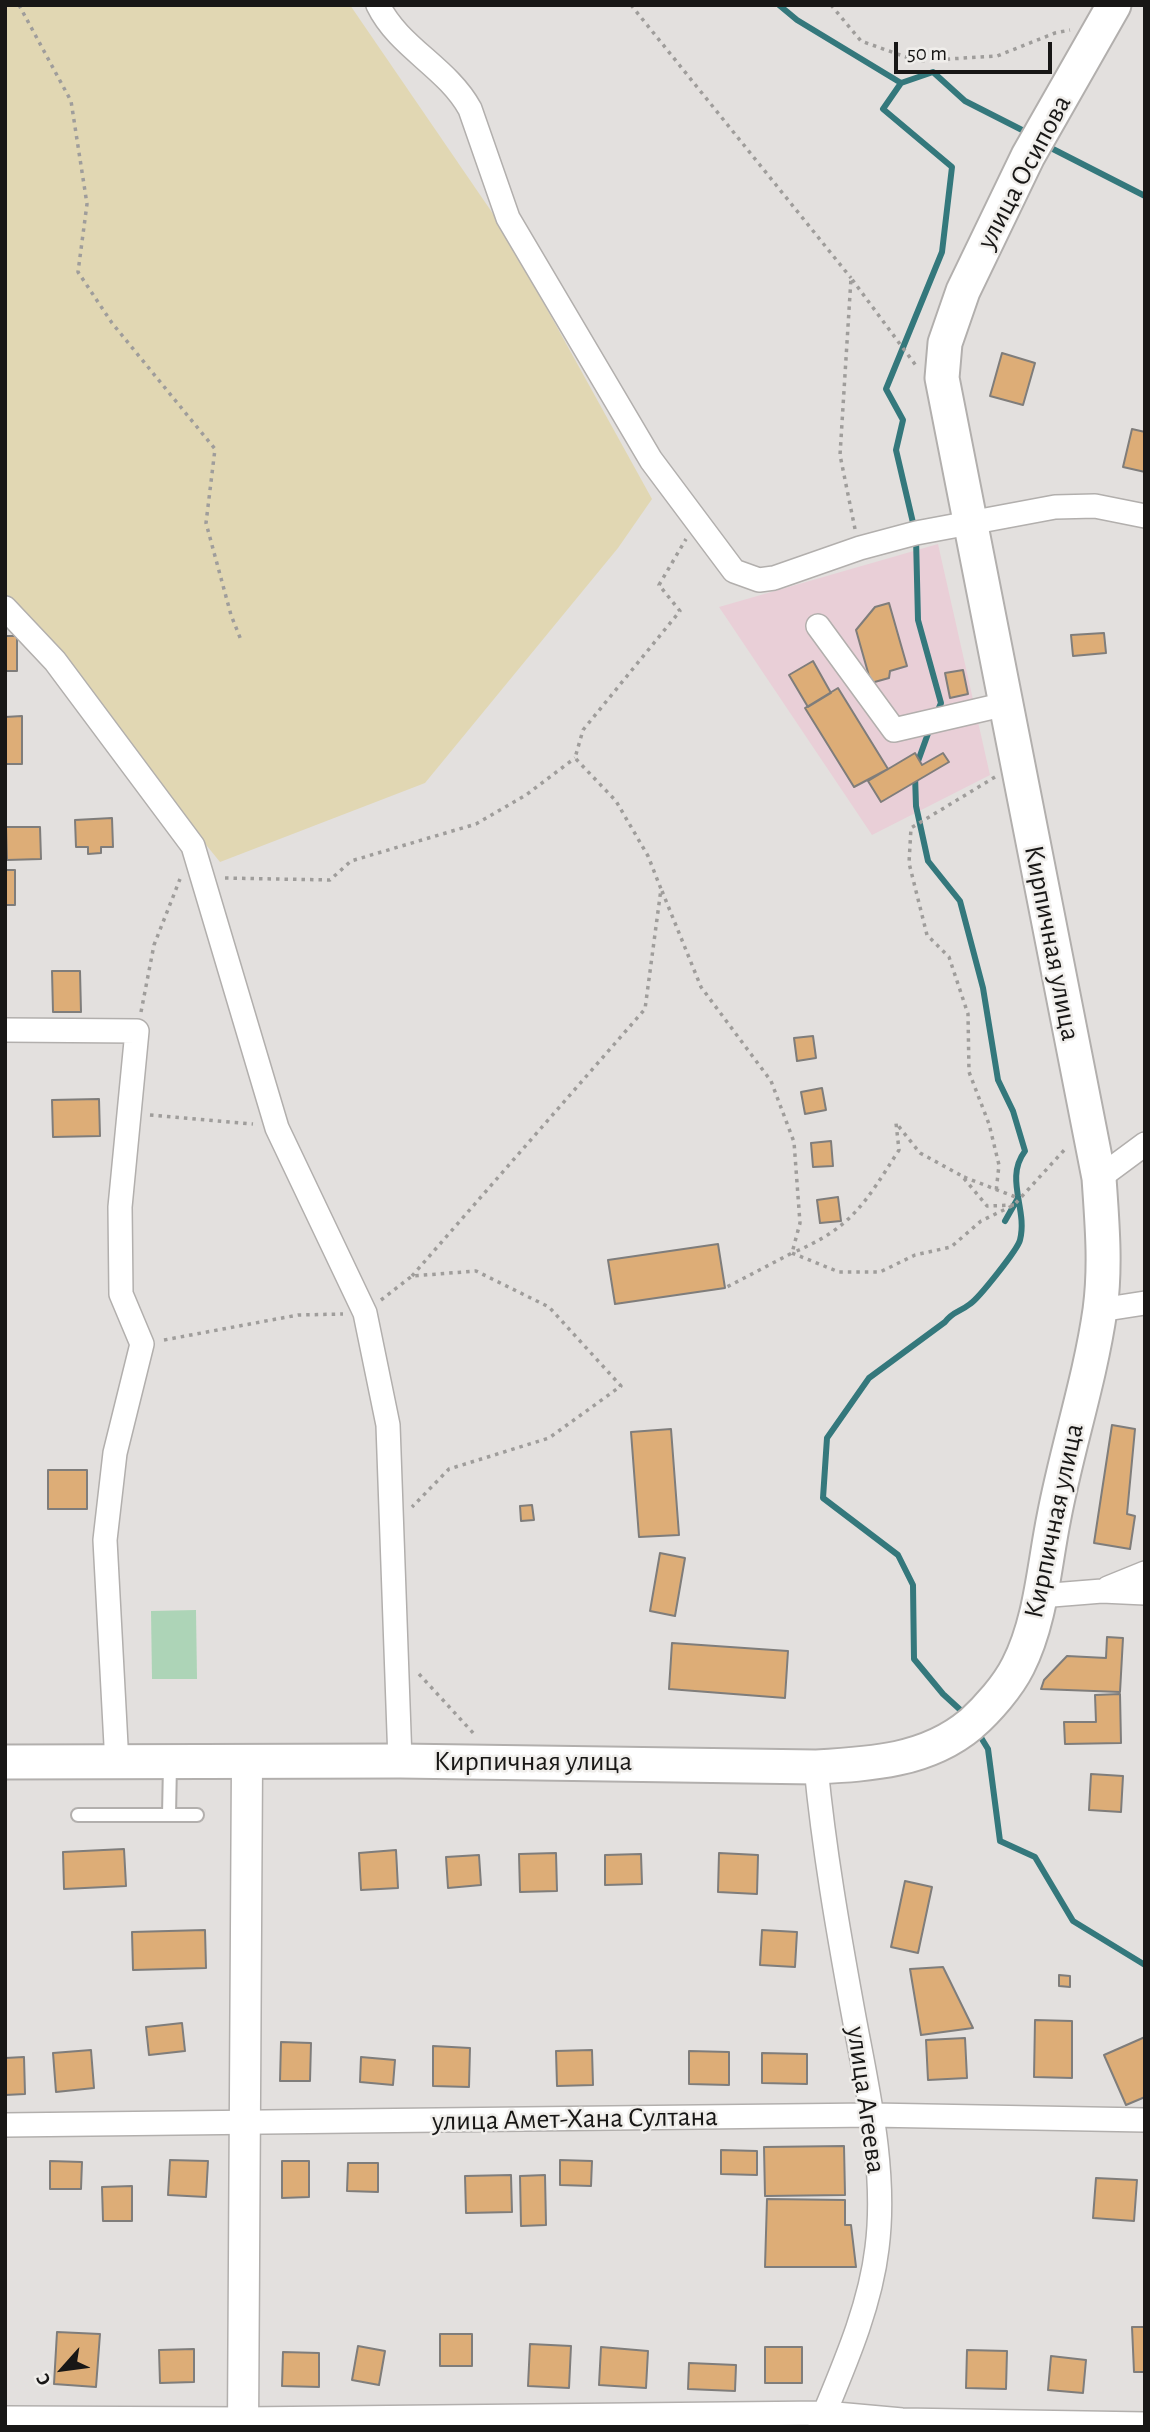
<!DOCTYPE html>
<meta charset="utf-8">
<style>
body{margin:0}
#map{position:relative;width:1150px;height:2432px;overflow:hidden;background:#e3e0de;font-family:"Alegreya Sans",sans-serif}
canvas{display:block}
.frame{position:absolute;inset:0;border:7px solid #181716;pointer-events:none}
.north{position:absolute;left:28px;top:2334px;width:70px;height:70px;-webkit-text-stroke:5px #f0eeeb;paint-order:stroke;rotate:242deg;font-size:19px;font-weight:700;line-height:28px;text-align:center;color:#181716}
.north::after{content:'';display:block;margin:auto;width:24px;height:32px;background:#181716;clip-path:polygon(50% 0,100% 100%,50% 72%,0 100%)}
.scale{position:absolute;left:894px;top:42px;width:158px;height:32px;box-sizing:border-box;border:4px solid #181716;border-top:0;padding-left:9px;font-size:21px;line-height:24px;white-space:nowrap;color:#181716;-webkit-text-stroke:5px #f0eeeb;paint-order:stroke}
</style>
<div id="map">
<canvas width="1150" height="2432"></canvas>
<div class="frame"></div>
<div class="north">С</div>
<div class="scale">50 m</div>
</div>
<script>
const ctx = document.querySelector('canvas').getContext('2d');
ctx.lineJoin = 'round';
function fill(path, color) {
  ctx.fillStyle = color;
  ctx.fill(path, 'evenodd');
}
function stroke(path, color, width, dash) {
  ctx.strokeStyle = color;
  ctx.lineWidth = width;
  ctx.lineCap = dash ? 'butt' : 'round';
  ctx.setLineDash(dash || []);
  ctx.stroke(path);
}
function drawText(font, color, halo, rows, align = 'center') {
  ctx.font = font + ' "Alegreya Sans",sans-serif';
  ctx.lineWidth = 5;
  ctx.setLineDash([]);
  ctx.textBaseline = 'middle';
  ctx.strokeStyle = halo;
  ctx.fillStyle = color;
  for (const [text, x, y, turn = 0] of rows) {
    ctx.save();
    ctx.translate(x, y);
    ctx.rotate((+turn || 0) * Math.PI / 180);
    ctx.textAlign = isNaN(turn) ? turn : align;
    if (halo) ctx.strokeText(text, 0, 0);
    ctx.fillText(text, 0, 0);
    ctx.restore();
  }
}
const commercial = new Path2D(`
 M938 544 990 775 872 835 719 607Z`);
const green = new Path2D(`
 M196 1610 197 1679H152L151 1611Z`);
const sand = new Path2D(`
 M5 5H350L500 224 652 499 618 548 425 783 220 862 5 597Z`);
const stream = new Path2D(`
 M779 5 797 20 901 83 933 72 965 101 1026 132
 M901 83 883 109 952 167 942 252 886 389 903 420 896 450 914 527
 M1049 147 1145 196
 M916 538 918 620 941 703 936 715
 M917 764 930 728
 M915 775 916 806 928 861 960 901 983 988 998 1080 1013 1111 1025 1151C1004 1179 1028 1209 1020 1240 1018 1249 979 1298 970 1304 960 1312 953 1311 945 1322L869 1378 827 1438 823 1498 898 1555 913 1585 914 1659 943 1694 967 1716
 M1005 1221 1018 1198
 M977 1731 988 1749 1000 1841 1035 1857 1073 1921 1145 1965`);
const building = new Path2D(`
 M1002 353 1035 363 1023 405 990 396Z
 M1132 429 1145 432V472L1123 467Z
 M889 603 907 666 890 671 889 678 871 683 856 630 875 607Z
 M1104 633 1106 653 1073 656 1071 635Z
 M5 636H17V671H5Z
 M813 661 831 693 808 707 789 675Z
 M963 670 968 694 950 698 945 673Z
 M838 688 888 769 854 787 805 708Z
 M22 716V764H5V717Z
 M915 753 922 765 943 753 949 762 881 802 868 781Z
 M112 818 113 847H101V853L88 854V847H76L75 820Z
 M6 827H40L41 859 7 860Z
 M5 870H15V905H5Z
 M52 971H80L81 1012H53Z
 M813 1036 816 1058 797 1061 794 1038Z
 M822 1088 826 1110 805 1114 801 1092Z
 M99 1099 100 1136 53 1137 52 1100Z
 M831 1141 833 1166 813 1167 811 1143Z
 M838 1197 841 1221 820 1223 817 1200Z
 M718 1244 725 1288 615 1304 608 1260Z
 M1112 1425 1135 1429 1127 1514 1135 1516 1130 1549 1094 1543Z
 M671 1429 679 1535 639 1537 631 1432Z
 M48 1470H87V1509H48Z
 M532 1505 534 1520 521 1521 520 1506Z
 M660 1553 685 1558 675 1616 650 1611Z
 M1107 1637 1123 1638 1120 1692 1041 1689 1044 1680 1067 1656 1106 1658Z
 M672 1643 788 1651 785 1698 669 1689Z
 M1120 1694 1121 1743 1065 1744 1064 1722H1096L1095 1695Z
 M1091 1774 1123 1776 1121 1812 1089 1810Z
 M124 1849 126 1886 64 1889 63 1852Z
 M396 1850 398 1888 361 1890 359 1853Z
 M556 1853 557 1891 520 1892 519 1854Z
 M719 1853 758 1855 757 1894 718 1892Z
 M641 1854 642 1884 605 1885V1855Z
 M479 1855 481 1885 448 1888 446 1857Z
 M905 1881 932 1887 918 1953 891 1947Z
 M205 1930 206 1968 133 1970 132 1932Z
 M762 1930 797 1932 795 1967 760 1965Z
 M943 1967 973 2028 921 2035 910 1969Z
 M1059 1975 1070 1976V1987L1059 1986Z
 M1035 2020 1072 2021V2078L1034 2077Z
 M182 2023 185 2051 149 2055 146 2027Z
 M1145 2037V2097L1126 2105 1104 2055Z
 M965 2038 967 2078 928 2080 926 2040Z
 M281 2042 311 2043 310 2081H280Z
 M433 2046 470 2048 469 2087 433 2086Z
 M91 2050 94 2088 56 2092 53 2053Z
 M592 2050 593 2085 557 2086 556 2051Z
 M689 2051 729 2052V2085L689 2084Z
 M762 2053 807 2054V2084L762 2083Z
 M24 2057 25 2094 5 2095V2058Z
 M361 2057 395 2060 393 2085 360 2082Z
 M844 2146 845 2195 765 2196 764 2147Z
 M721 2150 757 2151V2175L721 2174Z
 M170 2160 208 2161 206 2197 168 2195Z
 M560 2160 592 2161 591 2186 560 2185Z
 M50 2161 82 2162 81 2189H50Z
 M282 2161H309V2197L282 2198Z
 M348 2163H378V2192L347 2191Z
 M511 2175 512 2212 466 2213 465 2176Z
 M545 2175 546 2225 521 2226 520 2176Z
 M1096 2178 1137 2180 1134 2221 1093 2218Z
 M132 2186V2221H103L102 2187Z
 M767 2199 845 2200V2225H851L856 2267H765Z
 M1132 2327H1145V2372H1134Z
 M57 2332 100 2334 96 2387 54 2384Z
 M440 2334H472V2366H440Z
 M530 2344 571 2346 569 2388 528 2386Z
 M358 2346 385 2351 379 2385 352 2380Z
 M601 2347 648 2351 646 2388 599 2385Z
 M765 2347H802V2383H765Z
 M194 2349V2382L160 2383 159 2350Z
 M967 2350 1007 2351 1006 2389 966 2388Z
 M283 2352 319 2353V2387L282 2386Z
 M1051 2356 1086 2360 1083 2393 1048 2390Z
 M689 2363 736 2365 735 2391 688 2389Z`);
const path = new Path2D(`
 M19 5 71 101 87 204 78 272 112 323 215 449 206 523 231 615 241 640
 M631 5 851 278
 M831 5 861 41 917 61 997 56 1055 33 1070 30
 M855 529 840 455 851 278 917 367
 M995 777 911 828 909 863 927 935 949 957 968 1014 969 1072 989 1124 999 1165 996 1192
 M225 878 330 880 351 861 476 824 526 795 575 758
 M662 891 701 987 771 1081 794 1142 800 1223 792 1253 725 1288
 M141 1012 154 945 180 879
 M150 1115 253 1124
 M964 1177 1018 1198
 M1014 1205 987 1206 962 1176 920 1153 896 1123 899 1150C865 1203 852 1228 792 1253L839 1272H880L915 1255 951 1247 981 1221 1014 1205 1067 1147
 M412 1276 645 1009 661 889 648 856 616 801 575 758 583 730 680 611 659 585 686 539
 M381 1300 412 1276 476 1271 549 1307 621 1386 549 1438 449 1469 412 1507
 M164 1340 298 1315 343 1314
 M419 1674 475 1735`);
const service = new Path2D(`
 M78 1815H197
 M169 1815 170 1764`);
const minor = new Path2D(`
 M378 5C399 48 447 67 470 109L508 218 651 460 734 571 759 580 774 578 860 548 916 533 1055 507 1095 506 1145 516
 M5 608 55 661 193 846 277 1128 365 1313 388 1425 400 1761
 M818 626 894 730 1006 704
 M5 1030 137 1031 120 1207 121 1294 142 1344 115 1453 105 1540 117 1764
 M1099 1178 1145 1144
 M1100 1310 1145 1303
 M1108 1588 1145 1573
 M1040 1596 1102 1591 1145 1593
 M816 1767C824 1850 838 1930 853 2012 867 2088 887 2170 877 2248 870 2308 843 2368 820 2424
 M5 2125 872 2115 1145 2120
 M5 2418 243 2419 825 2413 902 2420 1145 2424`);
const tertiary = new Path2D(`
 M243 2427 247 1763`);
const secondary = new Path2D(`
 M5 1762 400 1761 816 1767C871 1764 927 1761 971 1724 988 1709 1008 1686 1018 1666 1041 1621 1044 1566 1054 1517 1067 1448 1090 1380 1100 1310 1106 1266 1102 1222 1099 1178L942 378 945 343 963 291 1028 156 1114 5`);
const streetNames = [
 ["улица Осипова",1024,172,-62],
 ["Кирпичная улица",1052,943,79],
 ["Кирпичная улица",1054,1521,-78],
 ["Кирпичная улица",533,1762],
 ["улица Агеева",866,2100,82],
 ["улица Амет-Хана Султана",575,2119,-1]
];
fill(commercial, '#e9cfd7');
fill(green, '#add4b7');
fill(sand, '#e1d7b3');
stroke(stream, '#34787c', 6);
fill(building, '#ddad77');
stroke(building, '#7f7d7b', 2);
stroke(service, '#b2afad', 16);
stroke(minor, '#b2afad', 26);
stroke(tertiary, '#b2afad', 33);
stroke(secondary, '#b2afad', 37);
stroke(path, '#9f9d9b', 3.5, [3.5, 5]);
stroke(service, '#fff', 12);
stroke(minor, '#fff', 23);
stroke(tertiary, '#fff', 30);
stroke(secondary, '#fff', 33);
drawText('28px', '#181716', '#f0eeeb', streetNames);
</script>
